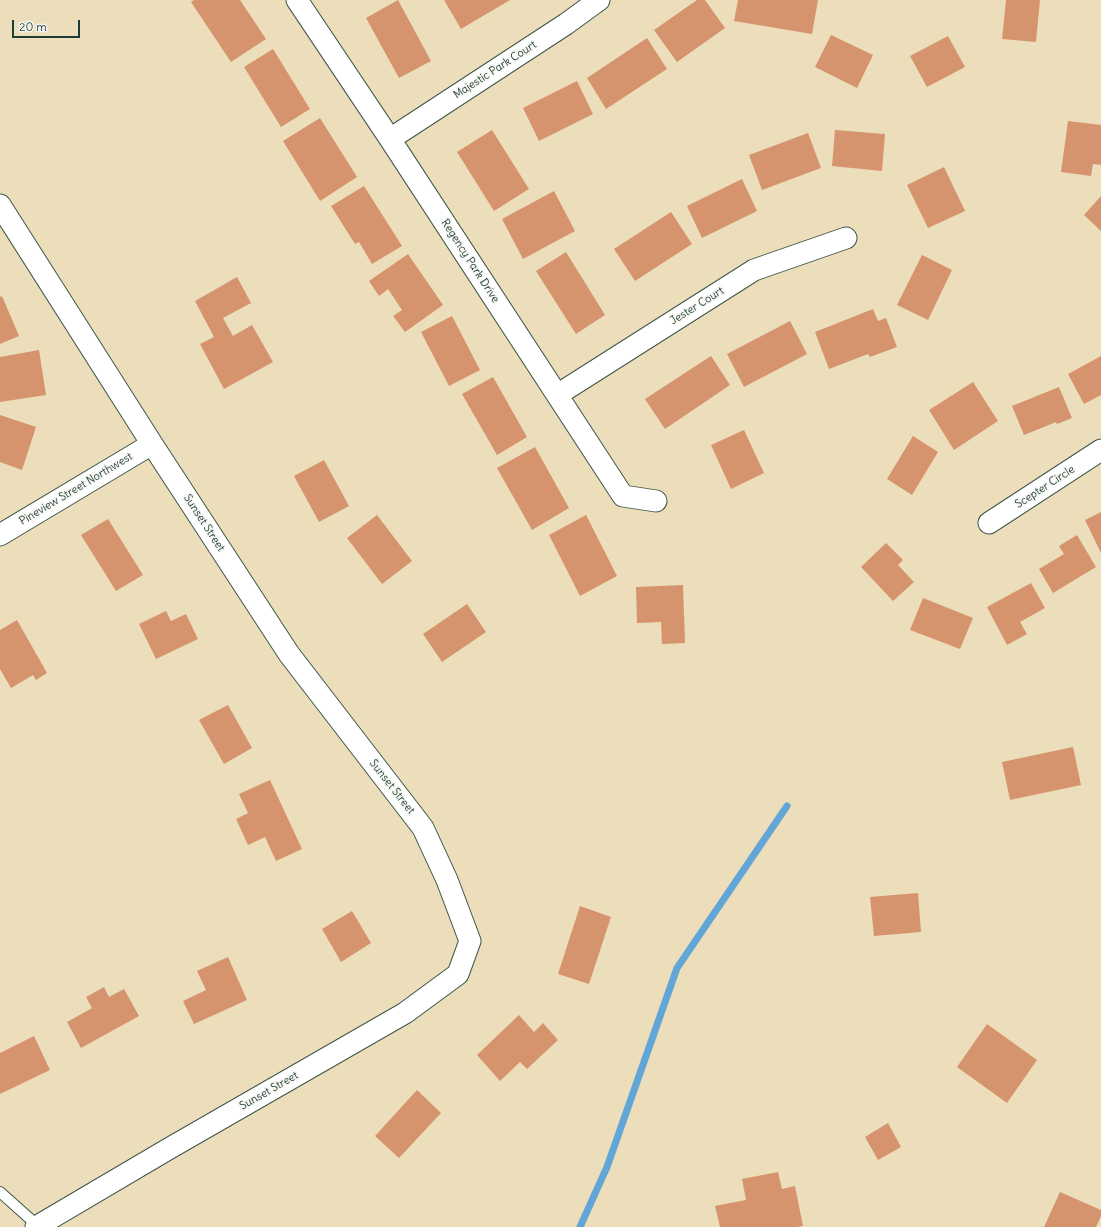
<!DOCTYPE html>
<style>
body{margin:0}
#map{position:relative;width:1101px;height:1227px;overflow:hidden;background:#ecdeba;font-family:Delius,sans-serif}
canvas{display:block}
.scale{position:absolute;left:12px;top:20px;width:68px;height:18px;box-sizing:border-box;border:2px solid #1f3d34;border-top:0;padding-left:5px;font-size:12px;line-height:14px;white-space:nowrap;color:#1f3d34;-webkit-text-stroke:3px #f6f6f2;paint-order:stroke}
</style>
<div id="map">
<canvas width="1101" height="1227"></canvas>
<div class="scale">20 m</div>
</div>
<script>
const ctx = document.querySelector('canvas').getContext('2d');
ctx.lineJoin = 'round';
function stroke(path, color, width, dash) {
  ctx.strokeStyle = color;
  ctx.lineWidth = width;
  ctx.lineCap = dash ? 'butt' : 'round';
  ctx.setLineDash(dash || []);
  ctx.stroke(path);
}
function fill(path, color) {
  ctx.fillStyle = color;
  ctx.fill(path, 'evenodd');
}
function drawText(font, color, halo, rows, align = 'center') {
  ctx.font = font + ' Delius,sans-serif';
  ctx.lineWidth = 3;
  ctx.setLineDash([]);
  ctx.textBaseline = 'middle';
  ctx.strokeStyle = halo;
  ctx.fillStyle = color;
  for (const [text, x, y, turn = 0] of rows) {
    ctx.save();
    ctx.translate(x, y);
    ctx.rotate((+turn || 0) * Math.PI / 180);
    ctx.textAlign = isNaN(turn) ? turn : align;
    if (halo) ctx.strokeText(text, 0, 0);
    ctx.fillText(text, 0, 0);
    ctx.restore();
  }
}
const stream = new Path2D(`
 M580 1227 607 1167 677 968 787 806`);
const building = new Path2D(`
 M194 0H240L266 39 231 62 191 2Z
 M398 0 431 61 399 78 366 18Z
 M444 0H510L461 29Z
 M697 0H705L725 28 677 62 654 30Z
 M738 0H818L812 34 734 21Z
 M1006 0H1040L1036 42 1002 39Z
 M831 35 873 55 857 88 815 67Z
 M948 36 965 67 927 87 910 56Z
 M647 38 667 69 606 109 587 78Z
 M273 49 310 109 281 127 244 67Z
 M577 81 593 114 539 141 523 108Z
 M320 118 357 177 320 201 283 141Z
 M1068 121 1101 125V165L1093 164 1091 176 1061 172Z
 M492 130 529 189 494 211 457 152Z
 M835 130 885 134 882 171 832 166Z
 M808 133 821 168 762 190 749 155Z
 M944 167 965 211 928 228 907 185Z
 M742 179 757 211 702 238 687 206Z
 M364 186 402 246 372 264 359 242 355 244 331 206Z
 M554 191 575 231 523 259 502 219Z
 M1101 196V231L1084 215Z
 M671 212 692 244 635 281 614 249Z
 M566 252 605 315 576 334 536 271Z
 M408 254 443 305 405 332 393 316 402 310 388 289 379 296 369 281Z
 M922 255 952 270 928 320 897 305Z
 M237 277 251 303 223 318 233 336 252 325 273 362 224 389 200 344 214 337 195 301Z
 M2 296 19 336 0 344V297Z
 M873 309 878 321 886 318 897 347 870 357 868 354 829 369 815 332Z
 M452 316 480 370 449 386 421 332Z
 M790 321 807 354 744 387 727 354Z
 M39 350 46 395 0 402V357Z
 M711 356 730 385 665 429 645 399Z
 M1101 356V395L1084 404 1068 374Z
 M493 377 527 437 497 455 462 394Z
 M973 382 998 421 954 450 929 410Z
 M1059 387 1072 418 1057 424 1056 422 1024 435 1012 406Z
 M0 415 36 427 22 470 0 462Z
 M744 430 764 473 731 489 711 445Z
 M913 436 938 452 912 495 887 479Z
 M535 447 569 508 532 530 497 468Z
 M324 460 349 506 319 522 294 476Z
 M1101 512V553L1085 520Z
 M377 515 412 561 382 584 347 538Z
 M586 515 617 576 580 596 549 535Z
 M108 519 143 575 116 591 81 535Z
 M1077 535 1096 567 1053 593 1039 569 1064 554 1059 546Z
 M886 543 903 560 898 565 914 582 893 601 861 567Z
 M1031 583 1045 608 1020 622 1027 634 1007 645 987 607Z
 M683 585 685 643 662 644 661 622 637 623 636 587Z
 M923 598 973 618 960 649 910 630Z
 M467 604 486 632 442 662 423 634Z
 M166 611 171 621 186 614 198 639 156 659 139 624Z
 M17 620 47 673 36 680 33 675 11 688 0 669V630Z
 M228 705 252 748 224 764 199 720Z
 M1073 747 1081 785 1010 800 1002 762Z
 M270 780 302 849 276 861 265 837 248 845 236 819 248 813 239 794Z
 M918 893 921 932 874 936 870 897Z
 M580 906 611 917 589 984 558 974Z
 M352 911 371 943 341 962 322 929Z
 M228 957 247 1000 194 1024 183 1001 206 990 197 971Z
 M104 987 109 997 124 989 139 1016 81 1048 67 1022 92 1008 86 997Z
 M519 1015 534 1032 543 1023 558 1040 527 1069 520 1062 500 1081 477 1055Z
 M987 1024 1037 1060 1007 1103 957 1067Z
 M34 1036 50 1070 0 1094V1053Z
 M417 1090 441 1113 399 1158 375 1136Z
 M888 1123 901 1147 878 1160 865 1137Z
 M778 1172 782 1189 795 1186 803 1226 797 1227H720L715 1206 746 1200 742 1179Z
 M1060 1192 1101 1210V1216L1096 1227H1044Z`);
const service = new Path2D(`
 M0 1192 38 1226`);
const minor = new Path2D(`
 M297 0 390 139 623 496 656 501
 M390 139 566 24 599 0
 M0 205 152 444 289 654 423 828 447 880 470 941 458 974 405 1013 170 1148 36 1227
 M557 395 754 270 846 238
 M989 523 1101 450
 M0 535 152 444`);
const streetNames = [
 ["Majestic Park Court",495,70,-33],
 ["Regency Park Drive",470,261,57],
 ["Jester Court",697,306,-32],
 ["Scepter Circle",1045,487,-33],
 ["Pineview Street Northwest",76,489,-31],
 ["Sunset Street",204,523,57],
 ["Sunset Street",392,787,52],
 ["Sunset Street",269,1091,-30]
];
stroke(stream, '#61a6d6', 7);
fill(building, '#d5946e');
stroke(service, '#3e5548', 12);
stroke(minor, '#3e5548', 23);
stroke(service, '#fff', 10);
stroke(minor, '#fff', 21);
drawText('11px', '#1f3d34', '#f6f6f2', streetNames);
</script>
